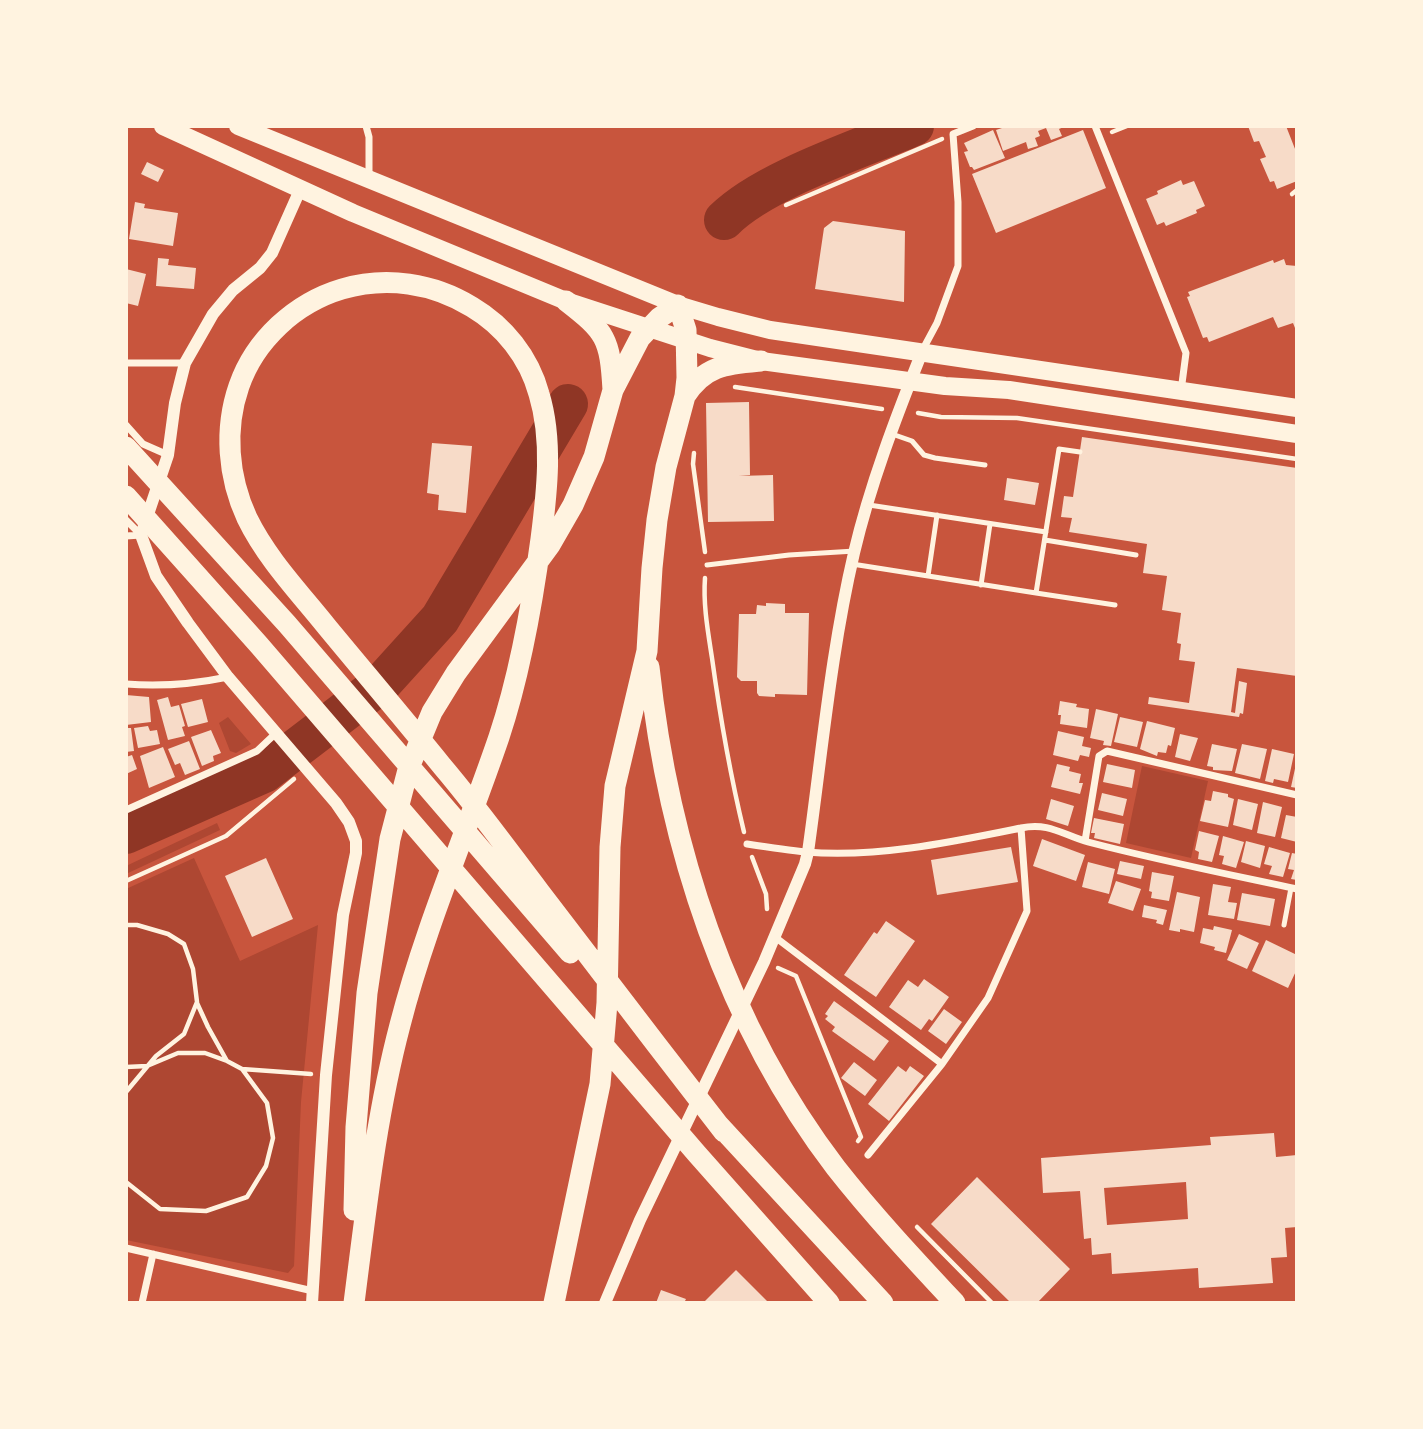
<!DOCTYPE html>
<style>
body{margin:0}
#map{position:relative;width:1423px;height:1429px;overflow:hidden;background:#c8553d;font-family:"IBM Plex Sans",sans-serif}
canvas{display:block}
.frame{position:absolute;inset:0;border:128px solid #fff3e0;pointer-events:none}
</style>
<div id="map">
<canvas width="1423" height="1429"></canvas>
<div class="frame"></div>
</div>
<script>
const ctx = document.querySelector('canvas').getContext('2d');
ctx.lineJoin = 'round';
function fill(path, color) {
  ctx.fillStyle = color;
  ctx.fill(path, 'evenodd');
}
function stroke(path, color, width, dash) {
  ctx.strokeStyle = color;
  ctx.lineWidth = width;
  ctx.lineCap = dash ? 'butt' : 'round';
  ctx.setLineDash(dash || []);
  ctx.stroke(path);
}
const green = new Path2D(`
 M228 717 251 744 236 753 230 751 219 723Z
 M1142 766 1208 781 1191 858 1126 843Z
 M217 823 220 830 126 874V866Z
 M194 858 240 961 318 925 301 1102 294 1266 288 1273 126 1240V889Z`);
const river = new Path2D(`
 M724 220C764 180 860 149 914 126
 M126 834 264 773 382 683 440 619 568 404`);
const building = new Path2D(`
 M1008 126H1066L1059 129 1062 136 1051 140 1046 128 1038 131 1040 136 1035 138 1038 146 1028 149 1026 142 1003 151 996 130Z
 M1248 126H1286L1297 154V181L1277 189 1274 181 1270 182 1260 159 1266 157 1259 141 1254 142Z
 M993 130 1005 158 974 170 972 167H970L964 152 968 151 964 143Z
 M1083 130 1106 188 996 233 972 174Z
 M147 162 164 170 158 182 141 174Z
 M1181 180 1183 185 1194 181 1205 206 1196 210 1197 213 1166 226 1164 222 1157 225 1146 199 1158 194 1157 191Z
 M135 202 145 204 144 208 178 213 173 246 129 239Z
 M833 221 905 231 904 302 815 289 824 228Z
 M158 258 169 259 168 265 196 268 194 289 156 286Z
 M1284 259 1286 265 1297 266V333L1293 323 1278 328 1273 317 1209 342 1207 337 1203 338 1187 297 1190 296 1188 292 1273 260 1274 263Z
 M126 269 146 274 138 306 126 303Z
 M749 402 750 475 739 476 773 475 774 521 708 522 706 403Z
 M1082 437 1297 468V676L1237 668 1231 712 1235 713 1239 681 1247 683 1243 714 1240 713 1239 717 1148 704 1149 697 1189 703 1195 662 1179 660 1181 644 1177 643 1181 613 1162 610 1167 576 1143 573 1147 544 1069 532 1072 518 1061 517 1064 496 1073 497Z
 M432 443 472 446 466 513 438 510 439 495 427 493Z
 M1007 478 1039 483 1035 505 1004 500Z
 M766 603 785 604V613H809L807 695 775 694V697L759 696 757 693V681H741L737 677 739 614H756L757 605 766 606Z
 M126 695 149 697 151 722 126 725Z
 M168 697 171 707 179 705 185 726 182 727 185 736 168 740 157 700Z
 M202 699 208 722 188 727 181 704Z
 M1060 701 1077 704 1076 707 1089 709 1087 728 1060 724 1061 715H1058Z
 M1096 709 1118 714 1111 746 1103 745 1104 741 1090 738Z
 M1120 717 1143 722 1137 747 1114 742Z
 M1147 721 1175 728 1171 746 1168 745 1166 753 1158 752 1157 756 1140 749Z
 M148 726 150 731 157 730 160 744 138 748 134 728Z
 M126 728H131L134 751 126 752Z
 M211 730 221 753 213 756 214 761 202 766 191 737Z
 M1058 731 1084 737 1082 746 1091 748 1089 757 1080 755 1078 761 1053 755Z
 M1180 734 1198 738 1190 761 1175 757Z
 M189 741 200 769 185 775 180 763 175 765 168 749Z
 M1212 744 1237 749 1232 771 1213 770V767L1207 766Z
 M1242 744 1267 749 1260 779 1235 773Z
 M163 747 175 777 149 788 140 756Z
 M1272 749 1294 754 1288 782 1274 779 1273 783 1265 781Z
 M132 755 137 769 126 774V757Z
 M1057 764 1070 767 1069 771 1081 774 1079 783H1083L1080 794 1051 787Z
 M1107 764 1135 770 1132 788 1103 782Z
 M1296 764 1297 765V788L1291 787Z
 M1213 791 1228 794V797L1234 799 1228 827 1200 821 1205 800 1211 801Z
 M1102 793 1127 799 1123 816 1098 810Z
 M1051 799 1074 806 1068 826 1046 819Z
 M1238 799 1258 804 1252 830 1233 825Z
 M1263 802 1282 807 1275 837 1257 833Z
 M1286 815 1297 817V842L1281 838Z
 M1094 818 1124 824 1120 844 1094 838 1095 833H1091Z
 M1199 831 1219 836 1212 862 1198 859 1199 852 1195 850Z
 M1223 836 1244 842 1236 868 1222 864 1224 856 1219 855Z
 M1042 839 1085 855 1076 881 1033 866Z
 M1246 841 1265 846 1260 868 1241 862Z
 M1011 847 1018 882 937 895 931 860Z
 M1269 847 1290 853 1283 877 1269 874 1272 866 1264 864Z
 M1292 853 1297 854V880L1291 879 1294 870 1288 869Z
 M266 858 293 919 252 937 225 876Z
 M1120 861 1144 866 1141 879 1117 874Z
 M1088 862 1115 869 1109 894 1082 887Z
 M1152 872 1174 876 1169 901 1151 898 1152 892 1149 891Z
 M1116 881 1141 889 1133 911 1108 903Z
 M1213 884 1231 887 1228 902 1237 903 1234 919 1208 915Z
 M1177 892 1200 897 1194 932 1180 929V932L1169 930Z
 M1242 893 1275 899 1270 926 1237 920Z
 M1144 905 1167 910 1163 925 1156 923 1157 920 1142 917Z
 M886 921 915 941 876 997 844 975 874 932 877 934Z
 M1214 926 1232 930 1226 953 1214 950 1215 947 1200 943 1203 928 1213 930Z
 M1239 934 1259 943 1247 969 1227 960Z
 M1266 940 1297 955V969L1288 988 1252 971Z
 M924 979 949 997 932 1021 929 1019 921 1030 889 1007 908 980 918 987Z
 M834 1001 889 1041 874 1061 832 1031 835 1027 825 1019 828 1016 825 1014Z
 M944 1009 962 1022 946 1044 928 1031Z
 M854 1062 877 1080 865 1096 841 1078Z
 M898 1066 906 1072 910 1066 924 1076 889 1121 868 1104Z
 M1274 1133 1276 1157 1297 1155V1227L1285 1228 1287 1257 1271 1258 1273 1283 1199 1288 1198 1268 1112 1274 1111 1253 1092 1255 1091 1238 1084 1239 1080 1191 1043 1193 1041 1158 1211 1145 1210 1137ZM1186 1182 1188 1219 1107 1225 1104 1188Z
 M977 1177 1070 1269 1037 1303H1011L931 1224Z
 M736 1270 769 1303H703Z
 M661 1290 686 1299 684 1303H656Z`);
const path = new Path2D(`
 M1112 132 1127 126
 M1292 194 1297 190
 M786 205 942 139
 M735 387 882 409
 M918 413 941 417 1017 418 1297 459
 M694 453 693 464 705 552
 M705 578C703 605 708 632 712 658 720 716 730 774 744 832
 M752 857 766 894 767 909
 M126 881 226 836 294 779
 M126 925H137L168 934 184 944 193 969 197 1002 184 1034 156 1056 126 1092
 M778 968 796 976 861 1137 858 1141
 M197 1003 208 1027 227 1061
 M126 1067 147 1066 178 1053H205L227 1061 242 1069 267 1103 273 1138 266 1166 247 1197 206 1211 160 1209 126 1182
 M242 1069 311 1074
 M917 1227 992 1303`);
const service = new Path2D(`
 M892 434 912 441 924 455 935 458 985 465
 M869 505 1046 532
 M1045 540 1136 555
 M852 564 1036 593 1059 449 1080 452
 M707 565 789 555 855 551
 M928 576 937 515
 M981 585 990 524
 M1036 593 1115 605
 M1284 925 1291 888`);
const minor = new Path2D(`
 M366 126 369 137V178
 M1095 126 1186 353 1181 391
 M922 351 937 323 958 266V202L953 134 973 126
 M126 363H185
 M126 425 143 444 168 455
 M126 520 141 535
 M126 536 141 535
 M126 684C161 687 194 684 228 677
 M126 810 257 751 276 733
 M1021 828C1049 822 1063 835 1088 842 1157 860 1227 874 1297 889
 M1085 841 1099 756 1107 751 1297 795
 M747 844C767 847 787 850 806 852 877 858 952 842 1021 828L1027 911 988 998 942 1064 775 937
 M868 1155 942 1064
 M126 1248 313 1291
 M142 1303 153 1254`);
const tertiary = new Path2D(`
 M300 190 272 253 260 268 233 290 213 314 185 363 175 403 168 455 141 535 156 576 188 623 228 677 336 803 349 822 356 841V853L343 915 326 1075 312 1303
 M605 1303 640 1220 764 962 805 864 808 852C822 753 831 651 854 553 870 485 896 417 922 352`);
const primary = new Path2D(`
 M163 126 353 213 566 301 710 348 761 361 945 386 1009 390 1297 434
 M238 126 678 305 718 317 770 330 1297 408`);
const motorway = new Path2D(`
 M566 301C606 332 610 338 613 390
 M685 396C705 365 727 364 761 361
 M126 447 287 624 570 953
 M126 496 259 645 697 1154 829 1303
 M649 667C668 845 726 1024 836 1168 873 1215 914 1259 955 1303
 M717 1123 883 1303
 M354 1210 356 1127 367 993 390 839 408 770 432 712 456 673 550 545 573 505 594 457 613 390 640 338 659 318 678 305 686 330 687 378 685 396 666 467 657 520 652 568 647 651 615 786 610 847 607 1003 600 1084 554 1303
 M354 1303C366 1210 376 1116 400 1025 425 927 466 834 499 737 520 674 532 606 541 539 547 492 553 440 539 394 529 357 504 326 472 307 433 283 386 276 342 289 295 303 255 340 239 386 224 429 228 477 247 518 267 559 299 592 327 627 365 673 404 719 442 766 476 806 507 849 539 891 600 971 662 1052 724 1132`);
fill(green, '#ae4732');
stroke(river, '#8f3625', 40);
fill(building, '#f7dbc8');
stroke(path, '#fff3e0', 4.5);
stroke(service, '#fff3e0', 5);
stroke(minor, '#fff3e0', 7);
stroke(tertiary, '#fff3e0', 12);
stroke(primary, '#fff3e0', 18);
stroke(motorway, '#fff3e0', 21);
</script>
